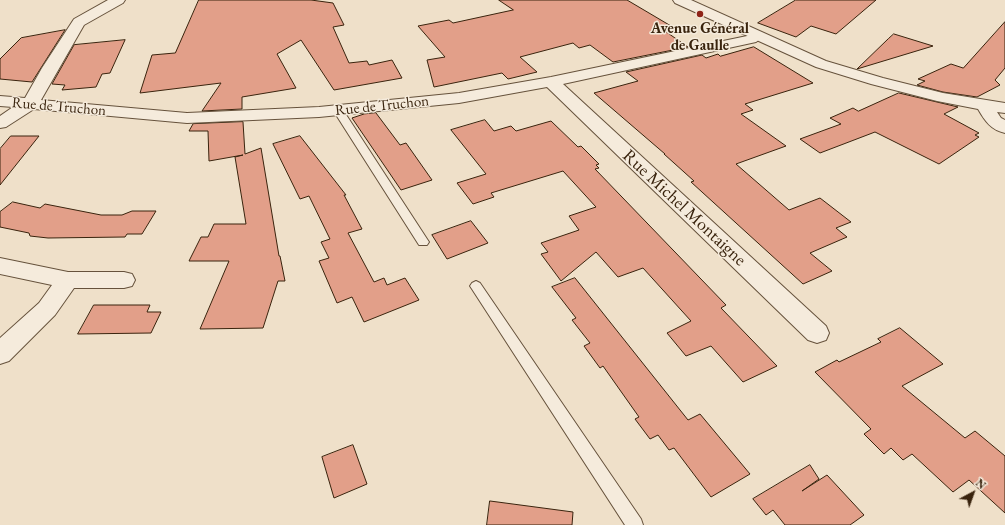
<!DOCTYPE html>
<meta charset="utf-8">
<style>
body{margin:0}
#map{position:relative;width:1005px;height:525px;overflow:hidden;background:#efe0c9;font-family:"EB Garamond",serif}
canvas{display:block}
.north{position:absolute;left:953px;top:473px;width:40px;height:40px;-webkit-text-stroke:3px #f5ebdc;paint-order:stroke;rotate:41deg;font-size:11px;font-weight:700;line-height:16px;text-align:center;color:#39230d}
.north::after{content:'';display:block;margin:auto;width:14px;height:18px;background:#39230d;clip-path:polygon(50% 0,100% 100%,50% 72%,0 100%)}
</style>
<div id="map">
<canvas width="1005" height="525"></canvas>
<div class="north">N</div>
</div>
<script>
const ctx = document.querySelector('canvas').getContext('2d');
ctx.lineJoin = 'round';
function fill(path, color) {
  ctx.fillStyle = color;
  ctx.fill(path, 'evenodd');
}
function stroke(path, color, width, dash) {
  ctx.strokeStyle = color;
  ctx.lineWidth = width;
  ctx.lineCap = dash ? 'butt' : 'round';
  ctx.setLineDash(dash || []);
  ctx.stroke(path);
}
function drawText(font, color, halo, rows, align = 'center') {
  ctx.font = font + ' "EB Garamond",serif';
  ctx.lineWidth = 3;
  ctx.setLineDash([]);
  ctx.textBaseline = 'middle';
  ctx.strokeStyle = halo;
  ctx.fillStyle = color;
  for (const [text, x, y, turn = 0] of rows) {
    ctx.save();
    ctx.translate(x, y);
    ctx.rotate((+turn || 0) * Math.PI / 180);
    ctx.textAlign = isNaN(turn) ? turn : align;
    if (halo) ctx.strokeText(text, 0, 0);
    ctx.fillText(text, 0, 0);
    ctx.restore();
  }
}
const building = new Path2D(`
 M199 0H311L333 3 344 25 333 27 349 63 367 61 369 65 392 60 402 78 334 90 301 40 277 54 296 88 242 97V109L202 111 221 83 140 93 152 55 175 53Z
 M499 0H627L671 26 662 29 688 47 613 62 590 45 579 48 573 43 520 57 537 72 508 79 502 73 434 87 427 60 445 57 418 26 449 20 453 23 513 10Z
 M796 0H876L836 34 811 26 796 37 758 23Z
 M1005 22V68L995 80 1000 85 977 97 943 92 917 85 925 81 918 79 951 64 963 68Z
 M65 30 32 82 0 79V59L21 38Z
 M894 34 933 46 857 69 888 39Z
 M125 40 110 73 102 74 96 87 62 90 65 85 52 84 74 45Z
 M754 47 813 83 745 104 753 110 741 114 786 146 736 164 789 210 820 198 851 222 836 228 847 237 810 253 832 271 803 284 691 182 694 181 664 154H665L594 93 638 81 626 72 702 55 706 58 718 54 720 56Z
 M899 93 958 107 944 114 979 133 975 135 979 137 939 164 875 132 820 153 800 139 841 124 830 118 853 108 858 111Z
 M376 113 400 145 406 143 432 180 401 190 352 118 364 114Z
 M485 120 494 131 511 126 516 131 551 121 578 147 581 146 599 164 596 165 599 168 595 169 726 305 721 308 777 366 743 382 711 346 686 356 667 333 691 321 643 268 618 277 596 252 561 281 541 254 548 252 541 243 579 230 569 216 596 207 563 171 491 193 494 197 473 204 457 183 486 174 451 130Z
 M243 122 245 154 261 148 279 256H280L285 281H278L263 328 200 329 229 261H189L201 237H208L214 224H246L235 157 243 155 209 161 208 131H189L193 124Z
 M11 136H39L0 185V149Z
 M300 136 346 195H344L362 229 348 233 374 282 384 278 387 285 405 278 419 300 364 322 352 297 337 303 319 261 329 258 321 242 330 239 309 196 300 199 273 144Z
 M13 202 40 208 45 204 101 215H122L132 211H156L142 234H127L125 237 48 238 30 236 29 233 0 227V212Z
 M471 221 488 243 447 259 432 235Z
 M575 278 688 420 700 414 750 474 711 497 674 448 669 450 658 435 650 439 635 419 639 417 603 366 600 368 584 346 590 343 572 320 576 318 552 287Z
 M94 305H150L147 312H161L151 333 78 334Z
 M900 328 943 364 902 386 965 438 975 431 1005 456V513L969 480 953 492 912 454 903 460 891 448 884 454 864 434 871 429 815 372 837 360 839 362 881 342 878 339Z
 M353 445 367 484 334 498 322 457Z
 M810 465 819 479 802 491 827 475 864 515 850 525H785L773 510 766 515 753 499Z
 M490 501 573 512 572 525H487Z`);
const service = new Path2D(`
 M338 107 343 110 427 239 429 242 427 245H419L333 110Z
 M476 281 480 283 641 519 643 525H625L472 289 470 286 472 283Z`);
const minor = new Path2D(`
 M108 0H125L123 3 84 25 41 100 187 113 319 107 459 93 551 77 747 36 757 32 762 33 764 36 756 42 563 84 826 326 829 333 826 340 817 343 808 340 547 87 459 103 319 117 187 123 34 109 6 127 0 128V116L13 107 0 106V96L25 98 42 68 74 19Z
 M0 258 68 272H124L132 274 135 280 132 286 124 288H74L55 315 9 361 0 364V338L39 303 52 285 0 274Z`);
const tertiary = new Path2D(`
 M673 0H691L826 61 883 78 943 93 1005 103V113L997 112 1001 118 1005 120V133C991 130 985 121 978 109L937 101 871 84 816 67 675 3Z`);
const markers = [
 [700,14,4,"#8f2418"]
];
const farPoinames = [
 ["Avenue Général",700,29],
 ["de Gaulle",700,46]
];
const farStreetnames = [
 ["Rue de Truchon",382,106,-6],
 ["Rue de Truchon",59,107,5]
];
const streetNames = [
 ["Rue Michel Montaigne",684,208,43]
];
fill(building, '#e29f89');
stroke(building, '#39230d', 1);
stroke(service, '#66523c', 2);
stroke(minor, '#66523c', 2);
stroke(tertiary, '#66523c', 2);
fill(service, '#f5ebdc');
fill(minor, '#f5ebdc');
fill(tertiary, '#f5ebdc');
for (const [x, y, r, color] of markers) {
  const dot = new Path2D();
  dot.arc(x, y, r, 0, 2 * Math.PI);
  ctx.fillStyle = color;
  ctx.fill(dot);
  stroke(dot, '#f5ebdc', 1.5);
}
drawText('bold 15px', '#39230d', '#f5ebdc', farPoinames);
drawText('15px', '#39230d', '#f5ebdc', farStreetnames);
drawText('18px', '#39230d', '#f5ebdc', streetNames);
</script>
